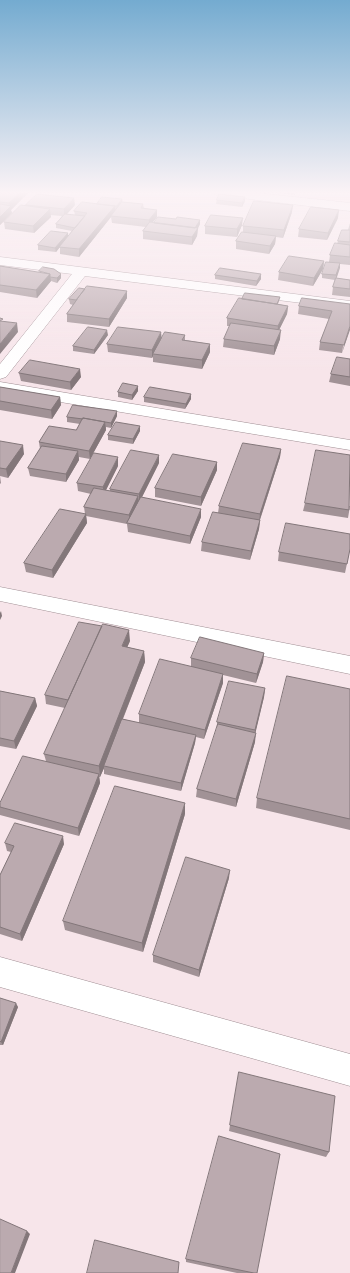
<!DOCTYPE html>
<style>
body{margin:0}
canvas{display:block;background:#f7e5ea}
</style>
<canvas width="350" height="1273"></canvas>
<script>
const ctx = document.querySelector('canvas').getContext('2d');
ctx.lineJoin = 'round';
function stroke(path, color, width, dash) {
  ctx.strokeStyle = color;
  ctx.lineWidth = width;
  ctx.lineCap = dash ? 'butt' : 'round';
  ctx.setLineDash(dash || []);
  ctx.stroke(path);
}
function fill(path, color) {
  ctx.fillStyle = color;
  ctx.fill(path, 'evenodd');
}
const minor = new Path2D(`
 M210 192H249L350 203V211L216 195Z
 M0 257 350 301V309L85 276 6 377 0 379V364L72 274 0 265Z
 M0 382 350 440V450L0 392Z
 M0 587 350 656V674L0 601Z
 M0 957 350 1054V1086L0 987Z`);
const wall = new Path2D(`
 M0 192H29L11 210 12 213 0 225Z
 M269 192H296L295 195Z
 M217 200 245 201 242 207 216 204Z
 M123 202 143 204 144 208 157 210V217L152 223 176 219 200 220V224L198 228 197 236 192 245 143 239V231L146 227 112 223 111 217 79 257 60 254V247L56 252 38 250V245L68 233V236L72 231 56 228V224L62 216 50 215 51 217 34 233 5 229 4 222 26 206V205H75L67 214 75 215 74 211 97 204Z
 M292 212 283 238 276 237 275 244 269 254 236 249V241L243 232V226Z
 M338 218 327 240 298 237 299 229Z
 M350 223V265L340 264 336 278 350 280V297L332 295 333 287 335 280 322 278V274L329 262 330 255 337 244 338 241 348 230Z
 M242 225 237 237 205 234V226Z
 M324 261 323 269 313 286 278 280 279 272Z
 M0 266 61 278 57 283 51 281 37 298 0 292Z
 M261 274V279L256 286 215 279V275Z
 M280 297 279 301 278 304 288 306 287 314 279 330 280 339 274 355 223 347 224 339 230 326H227V318L242 299Z
 M127 298 109 327 67 322V314L73 305 70 304 69 299Z
 M350 304 342 353 319 350 320 342 329 319 298 314 299 306Z
 M108 335 94 354 73 351V346Z
 M185 335V340L210 344V352L202 369 153 362V356L152 358 108 352 107 344 162 338Z
 M350 359V386L329 382 331 374Z
 M19 373 81 377 71 390 21 381Z
 M0 387 60 397 61 405 52 419 0 410Z
 M138 391 132 400 118 397V392Z
 M144 397 191 399 185 409 144 402Z
 M117 416 111 428 106 427V430L90 459 79 457V460L66 482 30 476 28 468 40 449 39 442 76 430 80 424 67 422V417Z
 M140 431 133 444 108 440V435Z
 M0 441 24 454 8 478 0 476 1 483 0 484Z
 M281 449 280 457 260 520 259 529 250 560 201 551 202 542 218 513 219 506Z
 M217 462V470L201 506 155 497V488Z
 M159 463 142 497 201 517 190 544 128 532 127 524 86 516 87 523 53 578 26 572 24 563 85 514 84 507 91 494 78 491 77 483 118 466 106 490 110 491V489Z
 M305 503 350 506 348 518 303 511Z
 M350 549 345 573 278 561 279 552Z
 M130 641 127 647 144 651 145 662 123 719 139 723V714L191 666V658L264 653 263 662 256 683 223 675V683L204 739 196 737 195 743 181 791 104 774V768L100 777H99L100 783 79 836 0 815V803L46 761 44 754 65 708 46 704 45 695Z
 M265 688 264 697 255 733V742L236 807 196 797 197 789 217 730V722Z
 M350 689V830L256 808 257 798Z
 M0 691 35 698 37 706 16 749 0 746Z
 M185 814 143 952 65 930 63 921Z
 M5 843 64 844 22 941 0 934V875L11 852 7 851Z
 M229 878 199 977 153 962V955Z
 M0 998 18 1007 3 1045H0Z
 M239 1072 329 1152 326 1157 229 1131Z
 M186 1259 257 1273H237L186 1262Z`);
const shadedWall = new Path2D(`
 M21 192H29L11 210 12 213 0 225V217L10 206 9 203Z
 M245 197V201L242 207V203Z
 M74 198 75 205 64 217V209Z
 M122 199 123 204 118 211 117 206Z
 M293 205 292 212 283 238 284 230Z
 M115 206V213L111 216V217L79 257V249Z
 M50 209 51 217 34 233 33 226Z
 M157 210V217L149 227V220Z
 M339 210 338 218 327 240 328 233Z
 M243 218 242 225 237 237V229Z
 M200 220V224L198 228 197 236 192 245V237L195 228Z
 M68 233V237L56 252 55 248Z
 M276 236 275 244 269 254 270 246Z
 M324 261 323 269 313 286 314 278Z
 M340 263V268L336 280V275Z
 M50 274 51 281 37 298 36 290Z
 M61 274V278L57 283V278Z
 M261 274V279L256 286 257 281Z
 M127 291V298L109 327V319Z
 M288 306 287 314 277 334 278 326Z
 M17 323 18 332 0 354V344Z
 M350 326V330L342 353 344 345Z
 M107 330 108 335 94 354V350Z
 M281 330 280 339 274 355V346Z
 M161 332 162 341 153 354V356L152 358V350Z
 M210 344V352L202 369V360Z
 M80 369 81 377 71 390 70 382Z
 M138 386V391L132 400V395Z
 M191 394V399L185 409 186 404Z
 M60 397 61 405 52 419 51 410Z
 M117 411V416L111 428V423Z
 M105 422 106 430 90 459 89 451Z
 M140 426V431L133 444V439Z
 M23 445 24 454 8 478 6 469Z
 M281 449 280 457 259 522 260 514Z
 M78 451 79 460 66 482V474Z
 M159 455V463L139 503V494Z
 M118 457V466L103 496V487Z
 M217 462V470L201 506V497Z
 M138 496 139 505 130 524 129 515Z
 M201 509V517L190 544V536Z
 M86 514 87 523 53 578 52 570Z
 M260 520 259 529 250 560 251 551Z
 M1 611 2 616 0 620V613Z
 M129 630 130 641 123 657 122 646Z
 M144 651 145 662 104 766V768L100 777 99 766Z
 M264 653 263 662 256 683 257 674Z
 M223 674V683L204 739 205 730Z
 M265 688 264 697 254 739 255 730Z
 M35 698 37 706 16 749 14 741Z
 M256 733 255 742 236 807V799Z
 M196 735 195 743 181 791V783Z
 M99 774 100 783 79 836 78 828Z
 M185 803V814L143 952 142 943Z
 M63 836 64 844 22 941 20 934Z
 M230 870 229 878 199 977V970Z
 M16 1003 18 1007 3 1045 1 1042Z
 M27 1231 30 1234 15 1273H11Z`);
const building = new Path2D(`
 M0 192H21L9 203 0 202Z
 M37 194 74 198 64 209 26 205Z
 M219 194 245 197 242 203 217 200Z
 M102 197 122 199 117 206H114H115L97 204Z
 M254 201 293 205 284 230 243 226Z
 M82 202 115 206 79 249 59 247 87 213 74 211Z
 M122 202 143 204 141 208 157 210 149 220 111 216Z
 M0 204 11 206 0 217Z
 M21 205 50 209 33 226 4 222Z
 M311 207 339 210 328 233 299 229Z
 M65 214 85 216 75 228 56 224Z
 M211 215 243 218 237 229 205 226Z
 M158 217 176 219 177 217 200 220 195 228 154 223Z
 M150 222 198 228 192 237 143 231Z
 M342 230H350V242L338 241Z
 M51 231 68 233 55 248 38 245Z
 M242 232 276 236 270 246 236 241Z
 M335 243 350 245V257L330 255Z
 M289 256 324 261 314 278 279 272Z
 M326 262 340 263 336 275 322 274Z
 M0 266 50 274 36 290 0 285Z
 M43 267 54 269 61 274 57 278 50 277V274L39 271Z
 M220 268 261 274 257 281 215 275Z
 M336 278 350 280V289L333 287Z
 M87 286 127 291 109 319 67 314Z
 M79 288 85 289 76 300 69 299Z
 M245 293 280 297 277 304 242 299Z
 M239 298 288 306 278 326 227 318Z
 M302 298 350 304V326L344 345 320 342 332 311 299 306Z
 M0 318 3 319 0 321 17 323 0 344Z
 M231 323 281 330 274 346 224 339Z
 M88 327 107 330 94 350 73 346Z
 M118 327 161 332 152 350 107 344Z
 M165 332 185 335 182 340 210 344 202 360 153 354Z
 M337 357 350 359V377L331 374Z
 M30 360 80 369 70 382 19 373Z
 M123 383 138 386 132 395 118 392Z
 M0 387 60 397 51 410 0 401Z
 M150 387 191 394 186 404 144 397Z
 M73 405 117 411 111 423 83 418V419L67 417Z
 M83 418 105 422 89 451 39 442 49 426 76 430Z
 M116 422 140 426 133 439 108 435Z
 M0 441 23 445 6 469 0 468Z
 M243 443 281 449 260 514 219 506Z
 M42 446 78 451 66 474 28 468Z
 M131 450 159 455 139 494 110 489Z
 M316 450 350 455 349 510 305 503Z
 M94 453 118 457 103 487 77 483Z
 M173 454 217 462 201 497 155 488Z
 M94 488 138 496 129 515 84 507Z
 M141 497 201 509 190 536 127 523Z
 M60 509 86 514 52 570 24 563Z
 M213 512 260 520 251 551 202 542Z
 M286 523 350 534V549L347 564 279 552Z
 M79 622 102 626 68 700 45 695Z
 M103 624 129 630 122 646 144 651 99 766 44 754Z
 M200 637 264 653 257 674 191 658Z
 M160 659 223 674 205 730 139 714Z
 M287 676 350 689V819L257 798Z
 M229 681 265 688 255 730 217 722Z
 M0 691 35 698 14 741 0 738Z
 M122 719 196 735 181 783 104 766Z
 M218 724 256 733 236 799 197 789Z
 M23 756 99 774 78 828 0 807V803Z
 M115 786 185 803 142 943 63 921Z
 M15 823 63 836 20 934 0 927V875L14 846 5 843Z
 M186 857 230 870 199 970 153 955Z
 M0 998 16 1003 1 1042 0 1041Z
 M239 1072 335 1096 329 1152 230 1125Z
 M219 1136 280 1154 257 1273H254L186 1259Z
 M0 1219 27 1231 11 1273H0Z
 M95 1240 179 1262 178 1273H87Z`);
stroke(minor, '#a08f94', 1);
fill(minor, '#fff');
fill(wall, '#a19296');
fill(shadedWall, '#83777a');
fill(building, '#bbaaaf');
stroke(building, '#83777a', 1);
const sky = ctx.createLinearGradient(0, 0, 0, 370);
sky.addColorStop(0, '#74abd0');
sky.addColorStop(0.52, '#fbf3f6');
sky.addColorStop(1, '#fbf3f600');
ctx.fillStyle = sky;
ctx.fillRect(0, 0, 350, 370);
</script>
